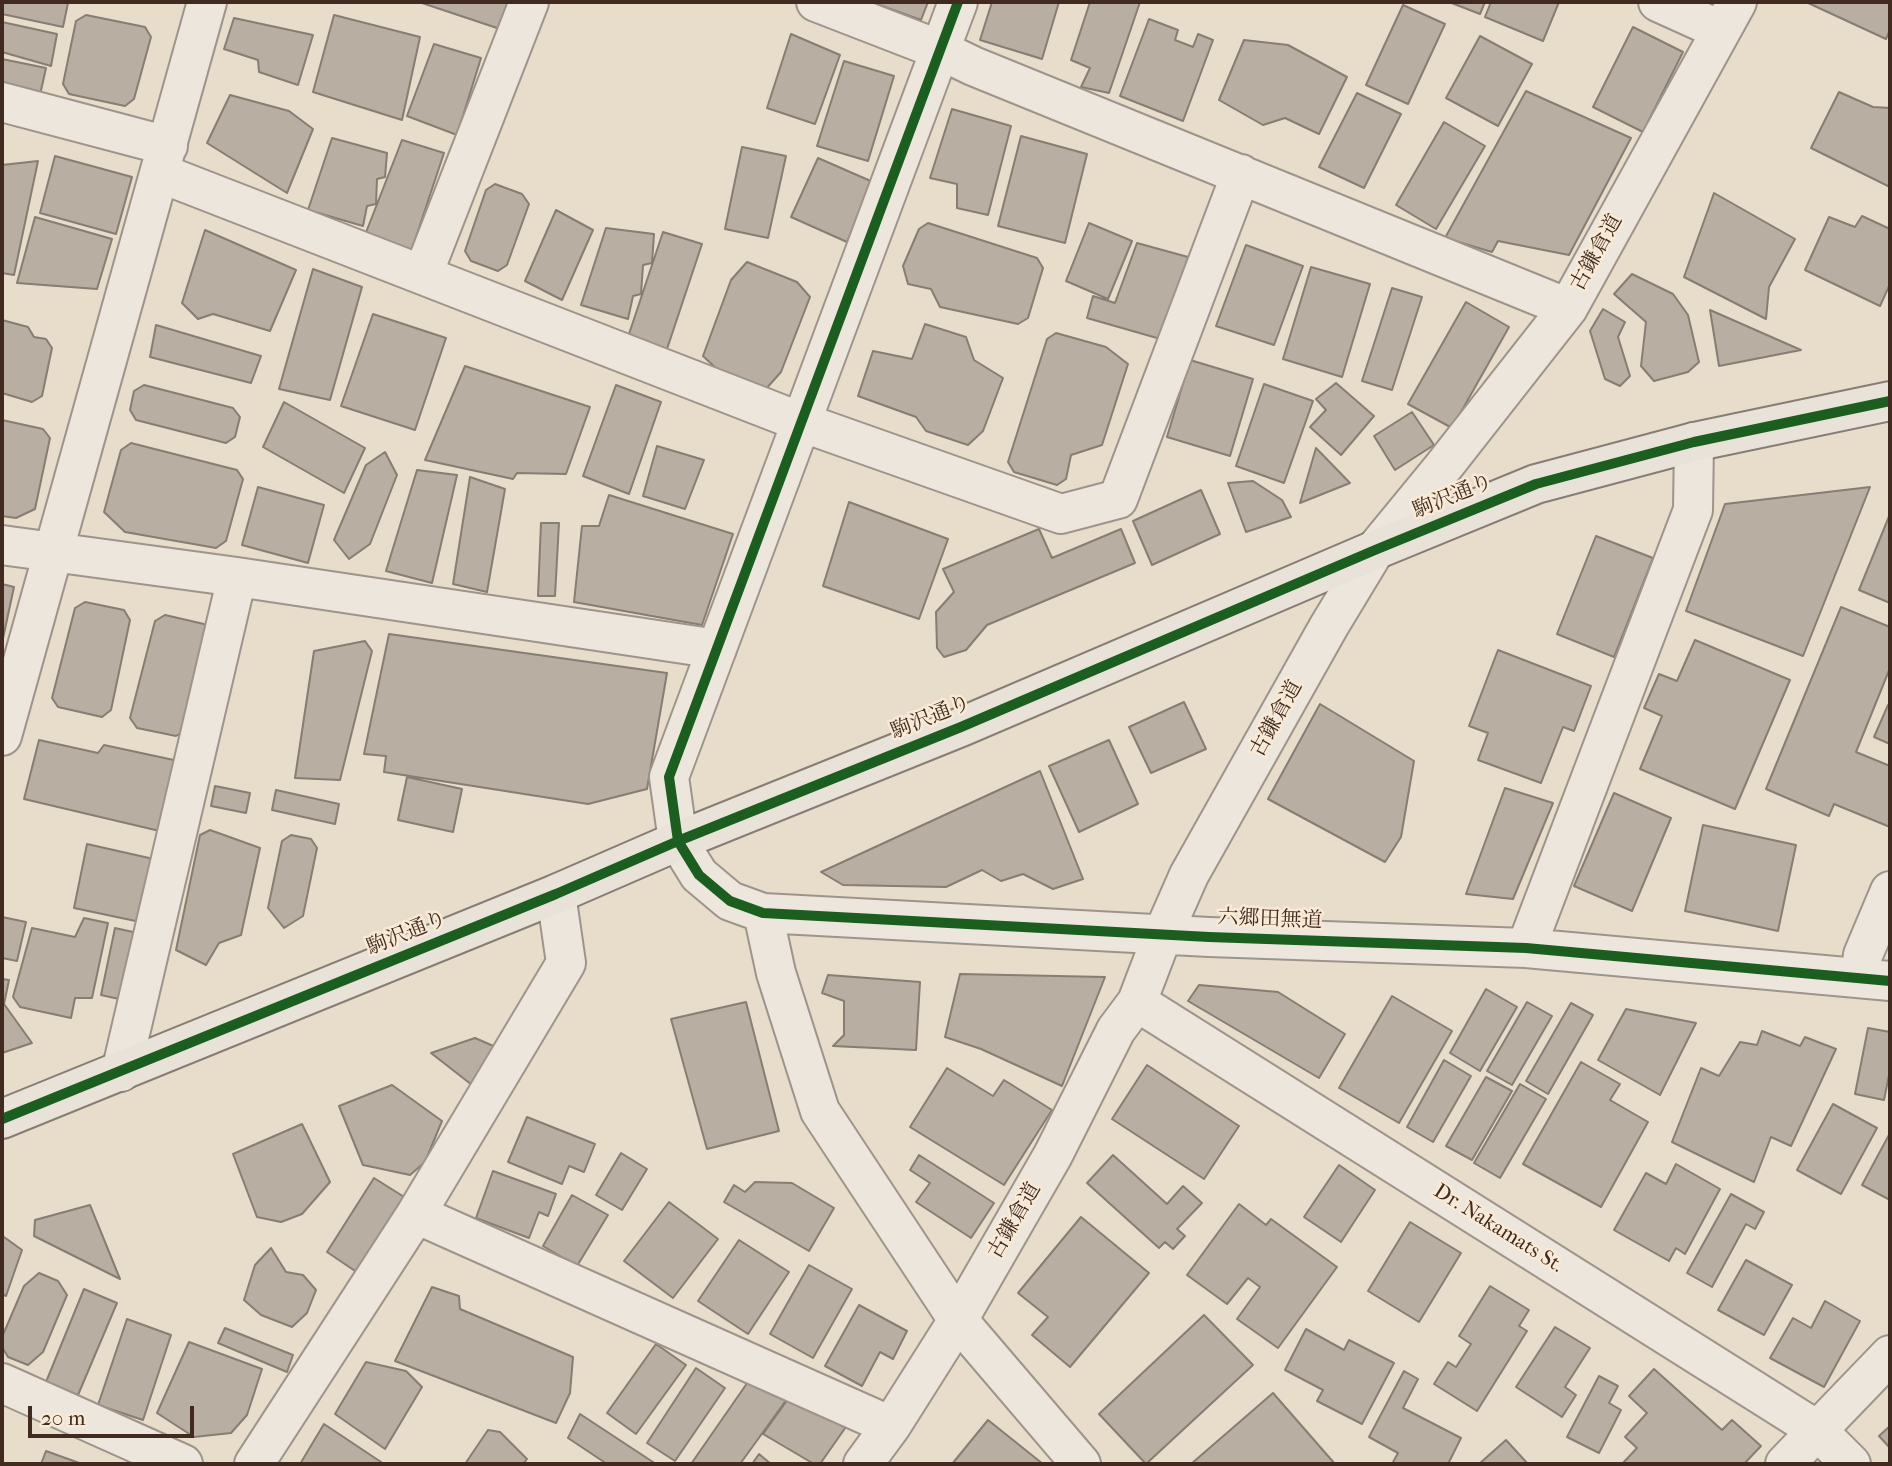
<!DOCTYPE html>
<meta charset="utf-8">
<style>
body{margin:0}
#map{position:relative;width:1892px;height:1466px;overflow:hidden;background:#e8dccb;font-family:"IM FELL French Canon",serif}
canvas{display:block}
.frame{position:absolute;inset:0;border:4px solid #412b20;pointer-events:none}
.scale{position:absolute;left:28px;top:1406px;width:166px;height:32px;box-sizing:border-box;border:4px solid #412b20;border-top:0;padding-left:9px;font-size:21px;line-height:24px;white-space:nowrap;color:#412b20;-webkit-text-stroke:5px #f8ead5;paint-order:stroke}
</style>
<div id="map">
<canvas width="1892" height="1466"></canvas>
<div class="frame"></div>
<div class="scale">20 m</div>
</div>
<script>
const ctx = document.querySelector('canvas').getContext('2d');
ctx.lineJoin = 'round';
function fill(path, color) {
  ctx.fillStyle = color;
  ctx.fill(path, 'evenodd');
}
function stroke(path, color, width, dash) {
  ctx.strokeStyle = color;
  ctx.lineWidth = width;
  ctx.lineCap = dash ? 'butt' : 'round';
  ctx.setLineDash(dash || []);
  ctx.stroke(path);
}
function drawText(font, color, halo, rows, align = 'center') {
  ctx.font = font + ' "IM FELL French Canon","Noto Serif JP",serif';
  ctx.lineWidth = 5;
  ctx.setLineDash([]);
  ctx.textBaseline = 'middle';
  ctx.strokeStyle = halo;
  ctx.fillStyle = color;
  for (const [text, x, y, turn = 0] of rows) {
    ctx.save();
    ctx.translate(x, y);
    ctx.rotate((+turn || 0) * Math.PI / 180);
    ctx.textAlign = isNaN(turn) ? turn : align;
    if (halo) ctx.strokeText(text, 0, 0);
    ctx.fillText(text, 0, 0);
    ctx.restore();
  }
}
const building = new Path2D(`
 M2 2H61L68 3 63 27 2 14Z
 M419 2H510L500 29Z
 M871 2H928L921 20Z
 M992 2H1059L1042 59 980 40Z
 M1090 2H1140L1109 93 1081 87 1090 68 1071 60Z
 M1449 2H1485L1480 14Z
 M1491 2H1559L1543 41 1485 17Z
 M1806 2H1890V30L1886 39Z
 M1403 5 1445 24 1408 104 1366 85Z
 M86 15 145 27 151 37 134 99 125 106 69 94 63 84 76 21Z
 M334 15 420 37 402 120 313 92Z
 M234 18 313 35 298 85 259 72 258 60 224 49Z
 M1149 19 1178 30 1175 40 1193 47 1198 34 1213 40 1183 121 1120 96Z
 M2 22 57 34 51 66 2 52Z
 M1633 27 1683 52 1643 132 1593 107Z
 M791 34 840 55 815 124 767 108Z
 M1480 36 1532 64 1498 126 1446 98Z
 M1244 40 1288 45 1347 77 1319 134 1285 118 1263 125 1219 100Z
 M434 44 481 58 457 135 407 116Z
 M2 59 46 68 40 95 2 87Z
 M844 61 894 76 868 161 817 146Z
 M1526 91 1631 138 1569 255 1498 241 1492 252 1445 238Z
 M1839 92 1873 107 1890 108V187L1811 148Z
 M1357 93 1401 114 1364 188 1319 167Z
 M230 95 289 111 313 129 287 193 207 143Z
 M952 109 1011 126 988 215 957 208V184L930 178Z
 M1444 122 1485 146 1436 229 1396 205Z
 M1021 136 1087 154 1065 243 998 226Z
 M332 138 387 153 385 177 377 179 376 204 367 206 363 226 308 210Z
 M402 140 444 153 411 252 365 235Z
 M742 147 786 156 768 238 725 229Z
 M55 156 132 177 116 234 40 213Z
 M818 158 873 182 847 242 791 217Z
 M38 161 14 275 2 273V165Z
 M495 184 522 194 529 204 507 265 498 271 471 261 465 251 486 190Z
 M1714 193 1795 239 1769 287 1766 319 1684 277Z
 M556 210 593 230 562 300 525 281Z
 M1862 216 1890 229V284L1880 306 1805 270 1829 217 1855 227Z
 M35 217 112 239 97 289 17 283Z
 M928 223 1037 258 1043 268 1028 318 1018 324 940 307 931 289 908 284 903 266 919 229Z
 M1089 223 1132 241 1108 299 1066 281Z
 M606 228 654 234 652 263 643 265 641 294 633 296 628 319 581 305Z
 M205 230 296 270 270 331 213 314 198 319 182 303Z
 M663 232 702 244 666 352 627 340Z
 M1137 243 1188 257 1164 340 1087 318 1093 296 1115 303Z
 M1246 245 1303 266 1274 345 1216 326Z
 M747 262 797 282 810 297 781 372 765 390 720 372 703 356 731 280Z
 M1311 267 1370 284 1342 377 1283 359Z
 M313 269 362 287 330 400 279 389Z
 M1632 274 1673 294 1688 315 1699 362 1688 372 1654 381 1641 366 1646 322 1614 294Z
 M1392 288 1422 297 1392 390 1362 381Z
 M1466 302 1509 327 1452 428 1408 404Z
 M1603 309 1625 322 1618 337 1630 376 1620 386 1605 379 1590 331Z
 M1710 310 1801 350 1719 366Z
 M373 314 446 338 415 430 341 406Z
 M2 320 28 327 34 337 46 339 52 348 42 396 32 402 2 393Z
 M925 324 966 337 974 360 1003 378 983 431 968 445 926 431 916 417 858 396 873 351 912 359Z
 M156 325 261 356 251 383 150 357Z
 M1056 333 1106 347 1128 364 1102 445 1071 455 1066 479 1057 485 1014 472 1008 462 1047 339Z
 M1190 360 1253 379 1230 456 1167 437Z
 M465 366 590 407 566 474 517 473 513 479 425 460Z
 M1336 383 1374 416 1341 455 1310 427 1326 410 1316 399Z
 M1264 384 1313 401 1284 483 1236 466Z
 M144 385 233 408 240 417 235 437 226 443 136 420 130 410 134 391Z
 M616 385 661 402 629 494 583 476Z
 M284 402 365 448 344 493 263 447Z
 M1412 412 1434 445 1395 470 1374 436Z
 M2 420 43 429 50 438 35 509 16 518 2 516Z
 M131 443 237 470 243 479 226 541 216 548 125 532 104 512 121 450Z
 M657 446 704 460 685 509 643 496Z
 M1316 448 1350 483 1300 503Z
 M385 452 397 475 370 544 349 559 334 540 366 465Z
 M417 470 457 475 432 583 386 571Z
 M470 477 505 489 487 592 453 584Z
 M1253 481 1282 500 1291 517 1246 532 1228 483Z
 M258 487 324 505 308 563 242 545Z
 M1870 487 1803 656 1686 611 1725 504Z
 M1201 490 1220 534 1152 565 1133 521Z
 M609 495 733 534 702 625 574 602 582 526H599Z
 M849 502 948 539 919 619 823 586Z
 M1890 514V603L1859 590Z
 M541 523H559L555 596H538Z
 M1039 529 1052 558 1121 529 1135 563 987 625 966 650 944 657 937 648 936 612 954 592 943 569Z
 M1596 536 1653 558 1614 657 1557 634Z
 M2 584 14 587 2 643Z
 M85 602 124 610 130 620 111 710 102 717 58 707 52 698 75 608Z
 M1841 607 1890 627V668L1856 752 1890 766V827L1834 804 1829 816 1766 789Z
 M165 615 204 624 211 633 186 730 176 736 137 728 130 718 155 621Z
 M389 634 667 673 647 789 588 804 384 772 386 756 364 754Z
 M1695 640 1790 680 1735 809 1640 769 1662 716 1644 708 1659 674 1677 681Z
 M365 641 372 651 340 780 295 778 314 651Z
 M1498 650 1591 686 1574 731 1563 727 1541 783 1478 760 1488 733 1469 726Z
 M1184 702 1206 749 1151 773 1129 727Z
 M1320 704 1414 761 1401 837 1385 862 1268 799Z
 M1888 705 1890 706V744L1874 737Z
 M39 740 98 753 104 745 183 762 168 833 24 799Z
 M1109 740 1138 804 1079 832 1049 766Z
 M1040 771 1083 879 1053 889 1023 874 1001 881 982 870 946 887 843 885 821 872Z
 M407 777 462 789 453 832 398 820Z
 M215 786 250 793 246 813 211 806Z
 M1505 788 1553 803 1513 899 1466 894Z
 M276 790 339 804 335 824 272 810Z
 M1614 793 1671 818 1632 911 1574 886Z
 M1703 825 1796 845 1778 931 1685 911Z
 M210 830 260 848 241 935 219 943 206 965 176 950 200 835Z
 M291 835 311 839 317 848 303 916 284 928 268 908 282 841Z
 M87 844 158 860 145 923 74 908Z
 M2 917 26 922 17 961 2 958Z
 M84 918 108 923 92 998H75L71 1018 20 1007 13 997 32 928 75 937Z
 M115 928 142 934 128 1001 101 995Z
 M960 974 1105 977 1062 1086 981 1049 945 1037Z
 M828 975 920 982 916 1050 833 1046 844 1035V1001L822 993Z
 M2 979 9 980 4 1004 32 1043 2 1053Z
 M1199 985 1278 992 1345 1034 1319 1078 1188 1001Z
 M1486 989 1517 1007 1480 1071 1450 1053Z
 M1392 996 1452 1031 1399 1123 1339 1088Z
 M746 1002 779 1131 707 1149 671 1019Z
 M1527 1002 1552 1016 1512 1085 1487 1071Z
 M1571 1003 1593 1015 1548 1094 1526 1081Z
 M1626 1009 1696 1023 1660 1095 1598 1060Z
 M1868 1028 1890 1032V1070L1884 1100 1855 1094Z
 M1762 1031 1800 1046 1805 1037 1836 1049 1791 1146 1771 1137 1754 1182 1672 1142 1701 1068 1719 1076 1740 1042 1757 1045Z
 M475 1038 498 1048 472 1085 431 1053Z
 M1444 1060 1471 1076 1433 1142 1407 1127Z
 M1581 1062 1620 1084 1610 1100 1648 1122 1601 1207 1523 1164Z
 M1147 1065 1239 1126 1204 1179 1112 1119Z
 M947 1068 993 1096 1004 1080 1052 1110 1004 1185 910 1127Z
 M1486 1077 1512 1091 1472 1160 1446 1146Z
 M1520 1084 1546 1099 1500 1178 1474 1163Z
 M392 1085 442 1121 425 1162 410 1175 363 1165 339 1106Z
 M1833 1104 1877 1128 1841 1194 1797 1170Z
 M527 1117 595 1144 584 1172 569 1166 562 1184 508 1162Z
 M302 1124 330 1182 302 1214 281 1222 257 1217 233 1154Z
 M1890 1133V1200L1862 1185Z
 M621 1153 647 1169 622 1210 596 1195Z
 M919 1155 994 1203 971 1238 916 1202 930 1183 910 1170Z
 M1113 1155 1167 1204 1183 1186 1202 1203 1177 1229 1185 1236 1173 1249 1165 1242 1159 1248 1087 1183Z
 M1676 1164 1720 1189 1685 1254 1676 1248 1669 1261 1614 1230 1646 1173 1666 1184Z
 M1339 1165 1375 1190 1341 1242 1304 1217Z
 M493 1171 556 1194 548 1216 539 1212 529 1238 476 1218Z
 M374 1178 409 1200 361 1275 327 1252Z
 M755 1182 792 1183 834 1208 809 1251 724 1202 734 1185 745 1192Z
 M1731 1194 1764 1212 1755 1229 1746 1224 1712 1287 1687 1273Z
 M572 1195 608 1215 577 1266 543 1246Z
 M669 1202 718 1239 673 1298 624 1261Z
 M1239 1204 1266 1225 1271 1219 1337 1267 1278 1348 1237 1319 1260 1287 1248 1278 1227 1304 1187 1275Z
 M90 1205 120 1279 34 1236 35 1220Z
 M1081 1217 1149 1273 1070 1367 1032 1335 1048 1317 1018 1293Z
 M1410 1222 1461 1253 1419 1322 1368 1291Z
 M4 1237 22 1250 6 1296 2 1294V1238Z
 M739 1240 789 1272 748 1334 698 1301Z
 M271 1248 286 1272 303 1275 316 1290 307 1313 292 1327 261 1315 244 1300 255 1265Z
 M1746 1260 1792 1285 1764 1335 1718 1310Z
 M809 1265 852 1289 813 1358 770 1334Z
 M39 1273 58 1281 67 1295 43 1352 28 1365 8 1357 2 1347V1337L24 1286Z
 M1490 1286 1529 1310 1519 1326 1527 1331 1477 1411 1434 1384 1448 1362 1456 1367 1471 1344 1459 1336Z
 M432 1287 459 1296 460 1309 573 1357 570 1393 556 1423 395 1361Z
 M84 1289 117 1303 78 1395 46 1382Z
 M1825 1301 1860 1321 1824 1387 1770 1358 1793 1318 1811 1328Z
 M859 1305 907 1331 893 1359 880 1352 862 1386 825 1366Z
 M1204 1315 1253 1365 1146 1464 1099 1414Z
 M127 1319 171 1335 143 1420 98 1405Z
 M1555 1327 1590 1348 1565 1387 1576 1395 1562 1417 1516 1387Z
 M225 1328 293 1355 287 1372 218 1343Z
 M1306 1329 1344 1350 1349 1340 1394 1363 1362 1424 1317 1401 1323 1390 1285 1370Z
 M189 1342 262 1369 247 1415 231 1433 194 1437 157 1413Z
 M656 1344 686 1365 636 1434 607 1413Z
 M366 1362 406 1371 422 1387 385 1449 335 1414Z
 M696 1368 725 1388 675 1461 647 1443Z
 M1654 1369 1722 1430 1732 1420 1761 1446 1744 1464H1622L1637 1448 1625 1437 1647 1413 1629 1396Z
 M1404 1371 1418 1379 1403 1408 1461 1438 1448 1464H1392L1398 1453 1369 1437Z
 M1599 1376 1618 1386 1609 1403 1621 1410 1599 1453 1567 1437Z
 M750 1379 787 1399 740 1464H691Z
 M793 1392 848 1424 820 1464H814L763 1434Z
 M1273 1393 1335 1464H1191Z
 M580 1414 656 1464H607L568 1438Z
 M988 1420 1043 1464H952Z
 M324 1424 384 1464H300Z
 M1890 1426V1448L1879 1436Z
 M488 1430 500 1432 527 1459 523 1464H465Z
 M1506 1440 1528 1464H1479Z
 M46 1451 82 1464H41Z
 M759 1454 771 1464H752Z`);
const minor = new Path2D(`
 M816 2 940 50 973 66 1568 308
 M958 2 669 777 678 841 699 875 730 901 763 913 1209 937 1526 948 1890 981
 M1658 2 1720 30
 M2 102 168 146
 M160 173 801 422 1061 514 1118 499 1241 174
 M423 274 529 2
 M2 545 237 577 717 649
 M2 736 207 2
 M763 913 776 973 820 1111 958 1320 1081 1464
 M1526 948 1693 510 1694 442
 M1860 978 1863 955 1890 891
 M1137 1002 1817 1430 1851 1464
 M121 1072 237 577
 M416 1214 891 1426
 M2 1383 183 1464
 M254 1464 416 1214 566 963 556 894
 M863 1464 891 1426 958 1320 1053 1155 1116 1030 1137 1002 1163 934 1189 875 1329 626 1375 550 1444 466 1568 308 1737 2
 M1785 1464 1890 1355`);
const major = new Path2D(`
 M2 1119 556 894 678 841 961 727 1375 550 1536 484 1694 442 1890 401`);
const cycleway = new Path2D(`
 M958 2 669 777 678 841 699 875 730 901 763 913 1209 937 1526 948 1890 981
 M2 1119 556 894 678 841 961 727 1375 550 1536 484 1694 442 1890 401`);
const streetNames = [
 ["古鎌倉道",1597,253,-61],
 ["駒沢通り",1453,497,-22],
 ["駒沢通り",931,718,-22],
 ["古鎌倉道",1277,719,-61],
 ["六郷田無道",1270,920,2],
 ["駒沢通り",407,934,-22],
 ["古鎌倉道",1015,1221,-60],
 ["Dr. Nakamats St.",1498,1229,32]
];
fill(building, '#b8aea2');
stroke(building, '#867d73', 2);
stroke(minor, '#9e948a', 42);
stroke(major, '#867d73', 42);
stroke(minor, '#ece6dd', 38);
stroke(major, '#e9e2d8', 38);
stroke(cycleway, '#1b5e20', 10);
drawText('21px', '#412b20', '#f8ead5', streetNames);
</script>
